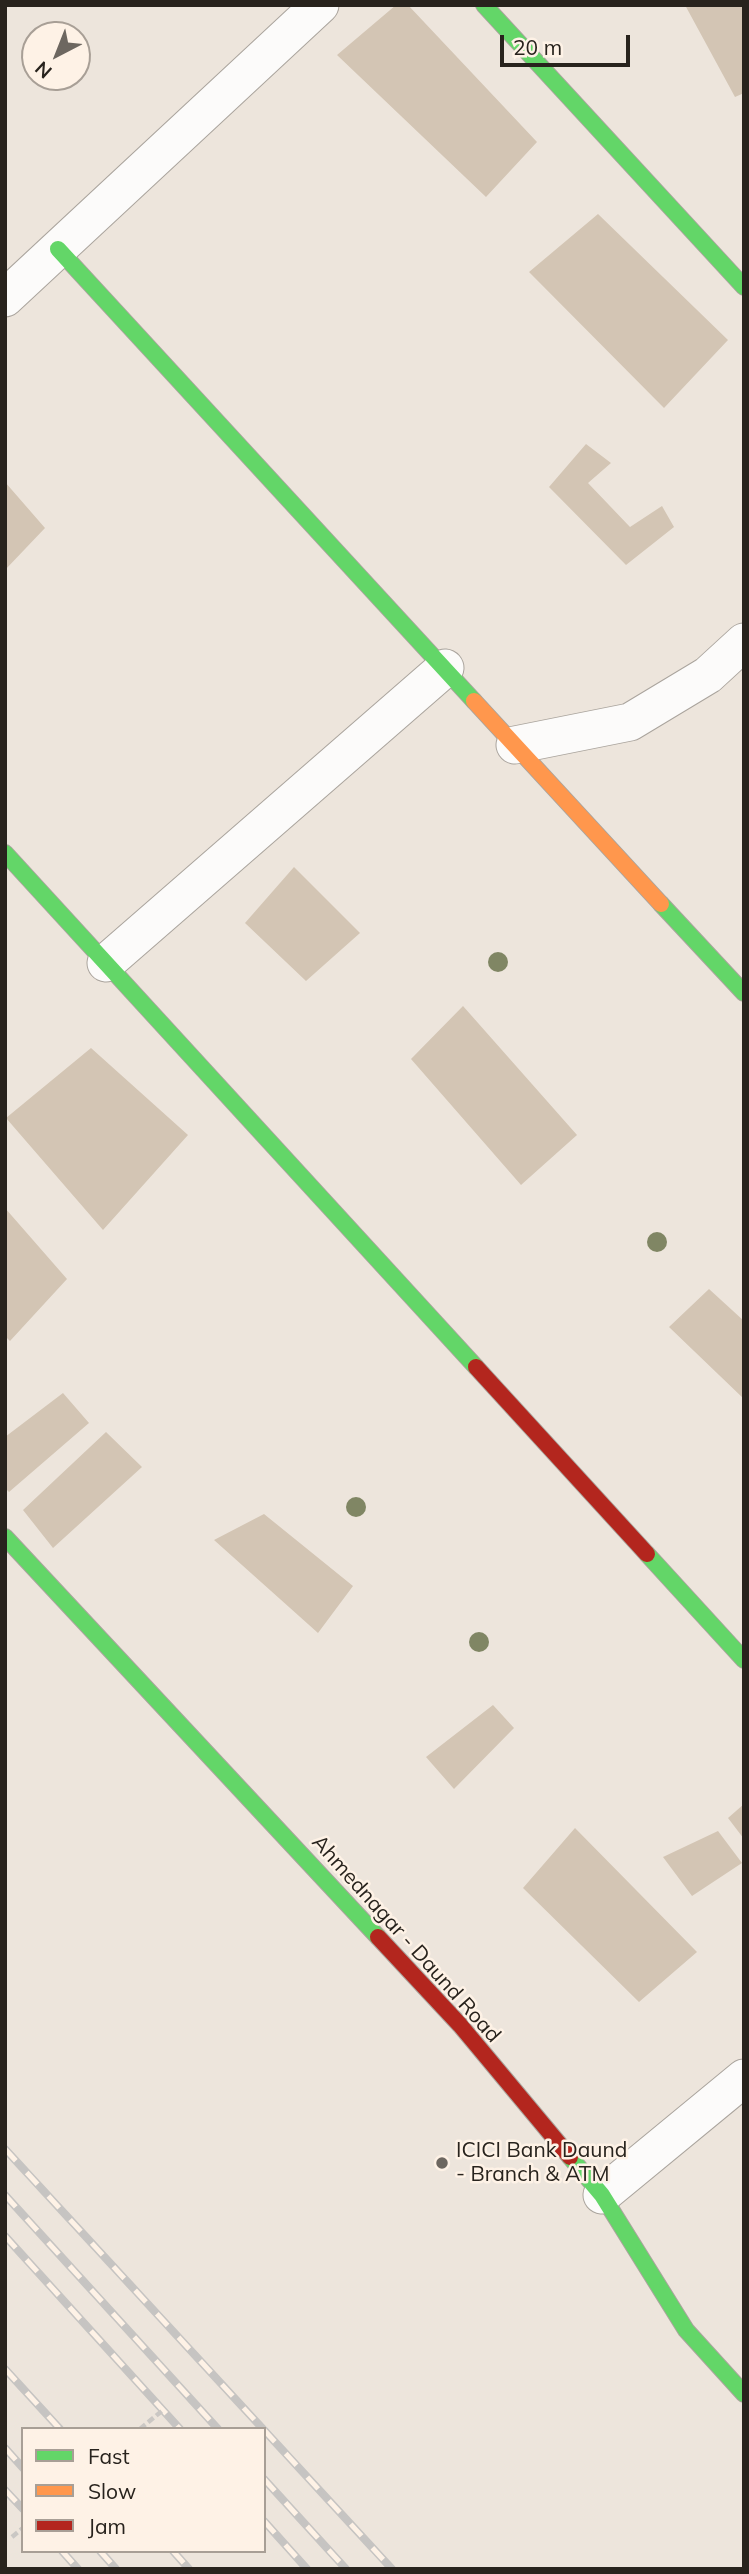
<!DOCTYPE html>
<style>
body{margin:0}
#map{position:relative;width:749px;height:2574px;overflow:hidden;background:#ede5dc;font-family:Mulish,sans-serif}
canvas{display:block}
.frame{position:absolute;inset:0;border:7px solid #28231d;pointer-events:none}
.legend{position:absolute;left:21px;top:2427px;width:245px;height:126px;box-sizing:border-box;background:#fef2e6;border:2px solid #a89f96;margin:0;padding:9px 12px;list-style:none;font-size:21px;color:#28231d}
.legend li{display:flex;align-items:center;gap:14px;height:35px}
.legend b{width:35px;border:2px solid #a89f96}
.north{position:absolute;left:21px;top:21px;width:70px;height:70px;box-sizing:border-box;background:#fef2e6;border:2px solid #a89f96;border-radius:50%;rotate:222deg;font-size:19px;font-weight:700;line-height:28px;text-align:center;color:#28231d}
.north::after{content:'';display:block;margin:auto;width:24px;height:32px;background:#6d6760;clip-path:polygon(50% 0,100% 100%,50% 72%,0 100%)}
.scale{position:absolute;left:500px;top:35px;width:130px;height:32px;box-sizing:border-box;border:4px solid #28231d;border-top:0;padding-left:9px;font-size:21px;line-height:24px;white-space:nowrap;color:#28231d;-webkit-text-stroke:5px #fef2e6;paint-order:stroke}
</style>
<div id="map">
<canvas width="749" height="2574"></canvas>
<div class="frame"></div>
<ul class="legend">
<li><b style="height:9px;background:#63d668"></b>Fast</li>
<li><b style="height:9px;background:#ff974d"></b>Slow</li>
<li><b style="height:9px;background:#b3261e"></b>Jam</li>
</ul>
<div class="north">N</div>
<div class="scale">20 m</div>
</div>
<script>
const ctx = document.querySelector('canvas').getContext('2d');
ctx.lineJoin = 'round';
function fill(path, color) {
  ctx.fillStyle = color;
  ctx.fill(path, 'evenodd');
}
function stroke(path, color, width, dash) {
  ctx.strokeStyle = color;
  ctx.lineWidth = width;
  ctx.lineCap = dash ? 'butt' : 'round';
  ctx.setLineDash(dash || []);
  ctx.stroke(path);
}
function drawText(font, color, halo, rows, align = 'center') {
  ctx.font = font + ' Mulish,sans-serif';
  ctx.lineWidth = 5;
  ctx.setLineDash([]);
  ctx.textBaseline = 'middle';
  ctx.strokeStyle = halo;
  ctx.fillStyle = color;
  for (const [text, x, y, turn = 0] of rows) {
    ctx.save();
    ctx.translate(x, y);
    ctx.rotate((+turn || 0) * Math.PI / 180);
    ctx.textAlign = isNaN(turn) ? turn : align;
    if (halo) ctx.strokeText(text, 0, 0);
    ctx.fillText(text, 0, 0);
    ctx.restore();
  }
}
const building = new Path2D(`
 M396 5H408L537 142 486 197 337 55Z
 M685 5H744V93L735 97Z
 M598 214 728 340 664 408 529 272Z
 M586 444 611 463 588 483 630 527 662 506 674 527 626 565 549 487Z
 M5 482 45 528 5 570Z
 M294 867 360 933 306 981 245 923Z
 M463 1006 577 1135 521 1185 411 1059Z
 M91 1048 188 1135 103 1230 6 1118Z
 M5 1208 67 1279 10 1341 5 1336Z
 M709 1289 744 1321V1399L669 1327Z
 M63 1393 89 1423 9 1492 5 1488V1437Z
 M106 1432 142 1467 53 1548 23 1510Z
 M264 1514 353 1586 318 1633 214 1540Z
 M493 1705 514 1728 454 1789 426 1757Z
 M744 1804V1839L728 1818Z
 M575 1828 697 1952 639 2002 523 1888Z
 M718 1831 742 1863 692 1896 663 1857Z`);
const path = new Path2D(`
 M12 2537 23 2528`);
const street = new Path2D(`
 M5 298 320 5
 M515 745 630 722 708 675 744 642
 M106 963 445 668
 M602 2195 744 2078`);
const fast = new Path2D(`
 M484 5 744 287
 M58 249 474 701
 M5 853 476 1367
 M661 904 744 993
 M5 1537 378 1937
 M647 1554 744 1660
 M570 2157 602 2195 686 2330 744 2394`);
const slow = new Path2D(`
 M474 701 661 904`);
const jam = new Path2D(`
 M476 1367 647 1554
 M378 1937 460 2025 570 2157`);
const rail = new Path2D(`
 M5 2149 263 2429
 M5 2195 218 2429
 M5 2236 180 2429
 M5 2369 60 2429
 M264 2430 392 2569
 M5 2448 23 2468
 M264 2479 346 2569
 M5 2490 23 2509
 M264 2521 307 2569
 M62 2551 78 2569
 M100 2551 116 2569
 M173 2551 189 2569`);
const pathBridge = new Path2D(`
 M140 2429 163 2410`);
const trees = [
 [498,962],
 [657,1242],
 [356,1507],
 [479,1642]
];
const markers = [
 [442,2163,7,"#6d6760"]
];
const streetNames = [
 ["Ahmednagar - Daund Road",406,1939,48]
];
const poiNames = [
 ["ICICI Bank Daund",456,2151],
 ["- Branch & ATM",456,2175]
];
fill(building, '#d3c5b4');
stroke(street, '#aaa49d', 39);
stroke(fast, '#aaa49d', 18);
stroke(slow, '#aaa49d', 18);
stroke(jam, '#aaa49d', 18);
stroke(path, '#cac7c4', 4.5, [7, 3.5]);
stroke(street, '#fcfbfa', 37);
stroke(fast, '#63d668', 16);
stroke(slow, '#ff974d', 16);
stroke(jam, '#b3261e', 16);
stroke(rail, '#c6c4c2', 8);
stroke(rail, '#fef2e6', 5, [16]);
stroke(pathBridge, '#cac7c4', 4.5, [7, 3.5]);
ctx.fillStyle = '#808664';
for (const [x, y] of trees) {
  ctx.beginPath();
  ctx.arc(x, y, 10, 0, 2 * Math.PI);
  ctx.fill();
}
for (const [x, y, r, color] of markers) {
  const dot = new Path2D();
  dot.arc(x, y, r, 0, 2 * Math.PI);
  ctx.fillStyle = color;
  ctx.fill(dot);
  stroke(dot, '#fef2e6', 2.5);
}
drawText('21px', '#28231d', '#fef2e6', streetNames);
drawText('21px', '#28231d', '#fef2e6', poiNames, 'left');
</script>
